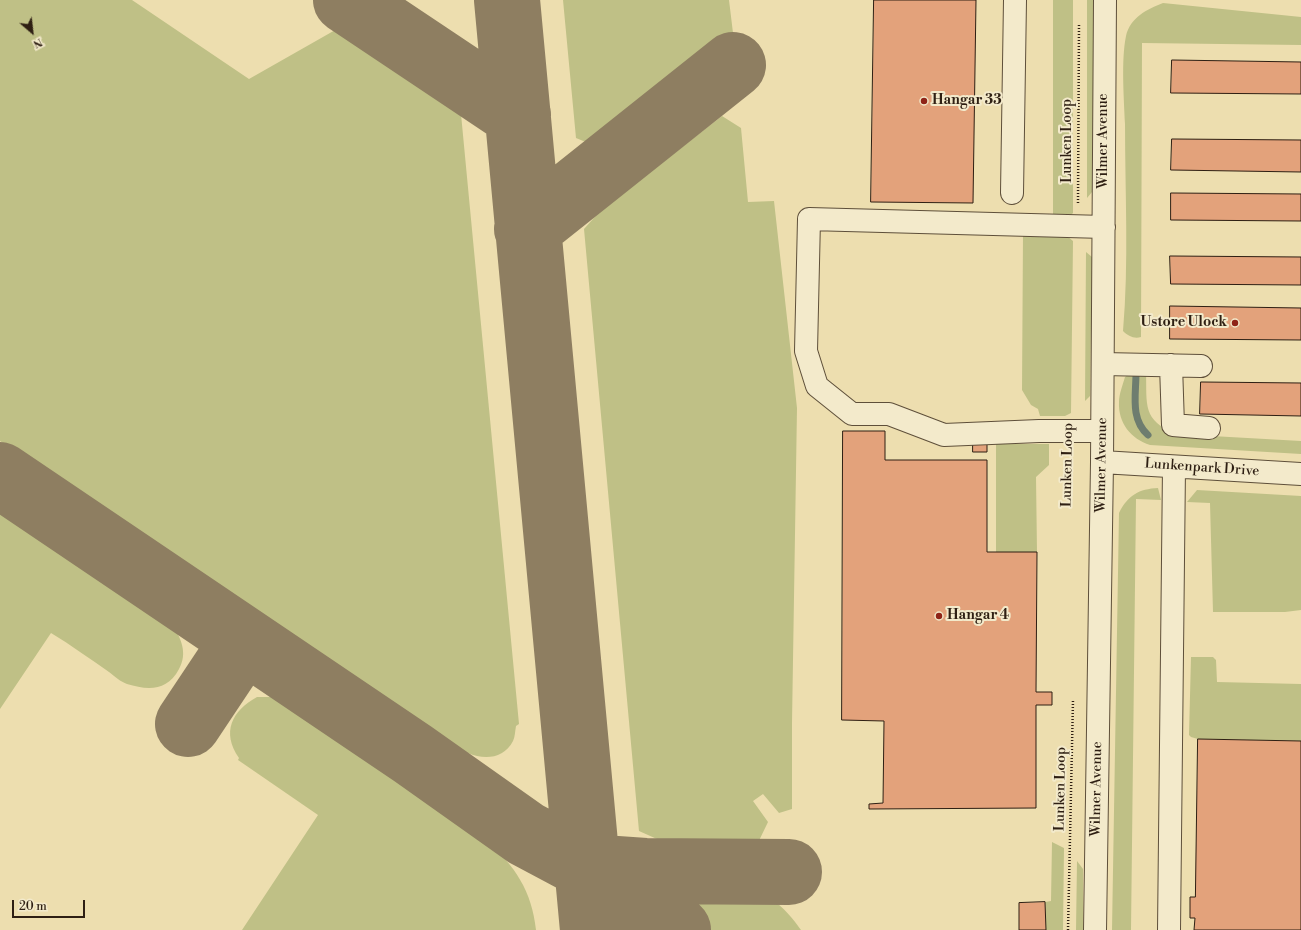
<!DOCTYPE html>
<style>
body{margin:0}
#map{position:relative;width:1301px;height:930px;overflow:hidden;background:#eddeaf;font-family:"Libre Bodoni",serif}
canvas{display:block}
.north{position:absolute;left:12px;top:12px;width:40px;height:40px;-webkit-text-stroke:3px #f3eacb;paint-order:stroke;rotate:152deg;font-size:11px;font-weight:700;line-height:16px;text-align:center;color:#2e1f13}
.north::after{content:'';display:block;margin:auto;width:14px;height:18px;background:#2e1f13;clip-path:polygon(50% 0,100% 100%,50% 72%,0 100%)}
.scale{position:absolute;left:12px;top:900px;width:73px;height:18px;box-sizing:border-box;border:2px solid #2e1f13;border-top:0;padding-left:5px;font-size:12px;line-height:14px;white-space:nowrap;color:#2e1f13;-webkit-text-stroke:3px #f3eacb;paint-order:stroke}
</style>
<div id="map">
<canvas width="1301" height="930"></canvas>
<div class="north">N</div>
<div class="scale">20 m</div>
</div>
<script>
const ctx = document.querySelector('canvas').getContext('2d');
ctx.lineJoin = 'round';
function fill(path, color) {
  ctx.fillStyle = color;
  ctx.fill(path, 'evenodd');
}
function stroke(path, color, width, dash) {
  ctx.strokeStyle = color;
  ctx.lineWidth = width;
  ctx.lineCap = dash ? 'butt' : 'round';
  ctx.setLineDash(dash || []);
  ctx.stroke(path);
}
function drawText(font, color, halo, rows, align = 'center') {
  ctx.font = font + ' "Libre Bodoni",serif';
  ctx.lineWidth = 4;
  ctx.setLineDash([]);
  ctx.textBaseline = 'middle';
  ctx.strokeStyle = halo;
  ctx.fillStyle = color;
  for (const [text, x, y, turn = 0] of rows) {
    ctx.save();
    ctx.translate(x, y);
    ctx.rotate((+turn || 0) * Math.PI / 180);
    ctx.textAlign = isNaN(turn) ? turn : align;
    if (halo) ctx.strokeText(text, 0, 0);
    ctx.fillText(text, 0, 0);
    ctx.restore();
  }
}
const green = new Path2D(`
 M0 0H132L249 79 337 29 461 114 519 724 516 726C515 731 515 737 513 741 504 759 484 760 468 753L466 756 0 441Z
 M563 0H729L733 33 593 145 576 138Z
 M1053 0H1073V213L1069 217 1053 215Z
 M1087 0H1094L1092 192 1087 198Z
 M1163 3 1301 17V45L1142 43 1141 337C1134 339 1128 336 1123 331 1129 263 1125 193 1125 124 1124 99 1121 60 1126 36 1130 18 1147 9 1163 3Z
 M722 116 741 128 748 202 774 201 797 408 792 723V809L779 813 763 794 753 801 768 822 754 851H684L639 831 584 229 601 210Z
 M1023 235 1067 236 1073 241 1071 413 1065 416H1040L1038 409 1031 405 1022 390Z
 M1086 252 1092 257 1090 396 1085 401Z
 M1146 372C1147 405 1142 420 1176 434L1301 441V454L1150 445C1131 439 1118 423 1119 402 1119 394 1123 384 1125 377L1131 373Z
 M996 444H1049V465L1036 477 1037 552H996Z
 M1158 488 1161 500 1136 499 1131 930H1112L1119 513C1128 495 1139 489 1158 488Z
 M1197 490 1301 496V610L1285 612H1213L1210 503 1187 502Z
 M0 508 172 624C181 638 188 653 179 669 167 692 147 690 127 684 121 682 114 676 109 672 90 659 71 645 51 633L0 709Z
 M1191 657H1213L1216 660 1217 682 1301 684V741L1198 739 1191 737 1189 735Z
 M257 697H274L287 702 488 837 486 840C515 866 532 891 536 930H242L318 815 238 760 239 758C221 732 232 711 257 697Z
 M1052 842 1064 848 1063 930H1046L1045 902 1051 901Z
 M1077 861 1083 869V930H1076Z
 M692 890C712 890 735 888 754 892 773 895 791 915 801 930H708L690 918 684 904Z`);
const stream = new Path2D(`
 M1136 373C1136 395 1130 419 1148 435`);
const taxiway = new Path2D(`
 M346 0 518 115
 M507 0 593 930
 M527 229 733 65
 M0 475 413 754 526 834 588 867 646 911 678 930
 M188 724 244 640
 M588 867 645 871 789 872`);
const building = new Path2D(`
 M874 0H976L973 203 871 202Z
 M1172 60 1301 62V94L1171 93Z
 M1172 139 1301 140V172L1171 170Z
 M1171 193 1301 194V221L1171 220Z
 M1170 256 1301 257V285L1171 284Z
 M1170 306 1301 308V340L1170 339Z
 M1201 382 1301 383V416L1200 414Z
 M843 431H885V460H987V552H1037L1036 692H1052V705H1036V808L869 809V804L883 803 884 721 842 720Z
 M973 444H987V452H973Z
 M1198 739 1301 741V930H1194L1195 918H1190V897H1195Z
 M1045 902 1046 930H1019V903Z`);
const path = new Path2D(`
 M1078 203 1079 24
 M1068 930 1073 700`);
const minor = new Path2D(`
 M1012 193 1015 0
 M1103 364 1201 366
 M1171 365 1173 425 1209 428
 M1102 431H1039L944 435 889 414H852L817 386 806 351 809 219 1104 227
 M1102 462 1301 474
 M1095 930 1102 462 1105 0
 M1169 930 1174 467`);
const markers = [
 [924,101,4,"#8f2418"],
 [1235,323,4,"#8f2418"],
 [939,616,4,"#8f2418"]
];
const poiNames = [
 ["Hangar 33",932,101],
 ["Ustore Ulock",1227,323,"right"],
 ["Hangar 4",947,616]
];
const streetNames = [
 ["Lunken Loop",1068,141,-90],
 ["Wilmer Avenue",1104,141,-90],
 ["Lunken Loop",1068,465,-89],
 ["Wilmer Avenue",1102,465,-89],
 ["Lunkenpark Drive",1202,468,4],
 ["Lunken Loop",1061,789,-89],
 ["Wilmer Avenue",1097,789,-89]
];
fill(green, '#bfc086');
stroke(stream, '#6e7d6f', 7);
stroke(taxiway, '#8e7e61', 66);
fill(building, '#e3a27b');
stroke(building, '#2e1f13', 1);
stroke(minor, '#5e4f3a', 24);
stroke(path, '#2e1f13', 2.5, [1, 2]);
stroke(minor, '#f3eacb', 22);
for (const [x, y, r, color] of markers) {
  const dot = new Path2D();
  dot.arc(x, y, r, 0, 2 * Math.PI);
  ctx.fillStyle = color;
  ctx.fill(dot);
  stroke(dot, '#f3eacb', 1.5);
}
drawText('bold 14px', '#2e1f13', '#f3eacb', poiNames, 'left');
drawText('14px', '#2e1f13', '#f3eacb', streetNames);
</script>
